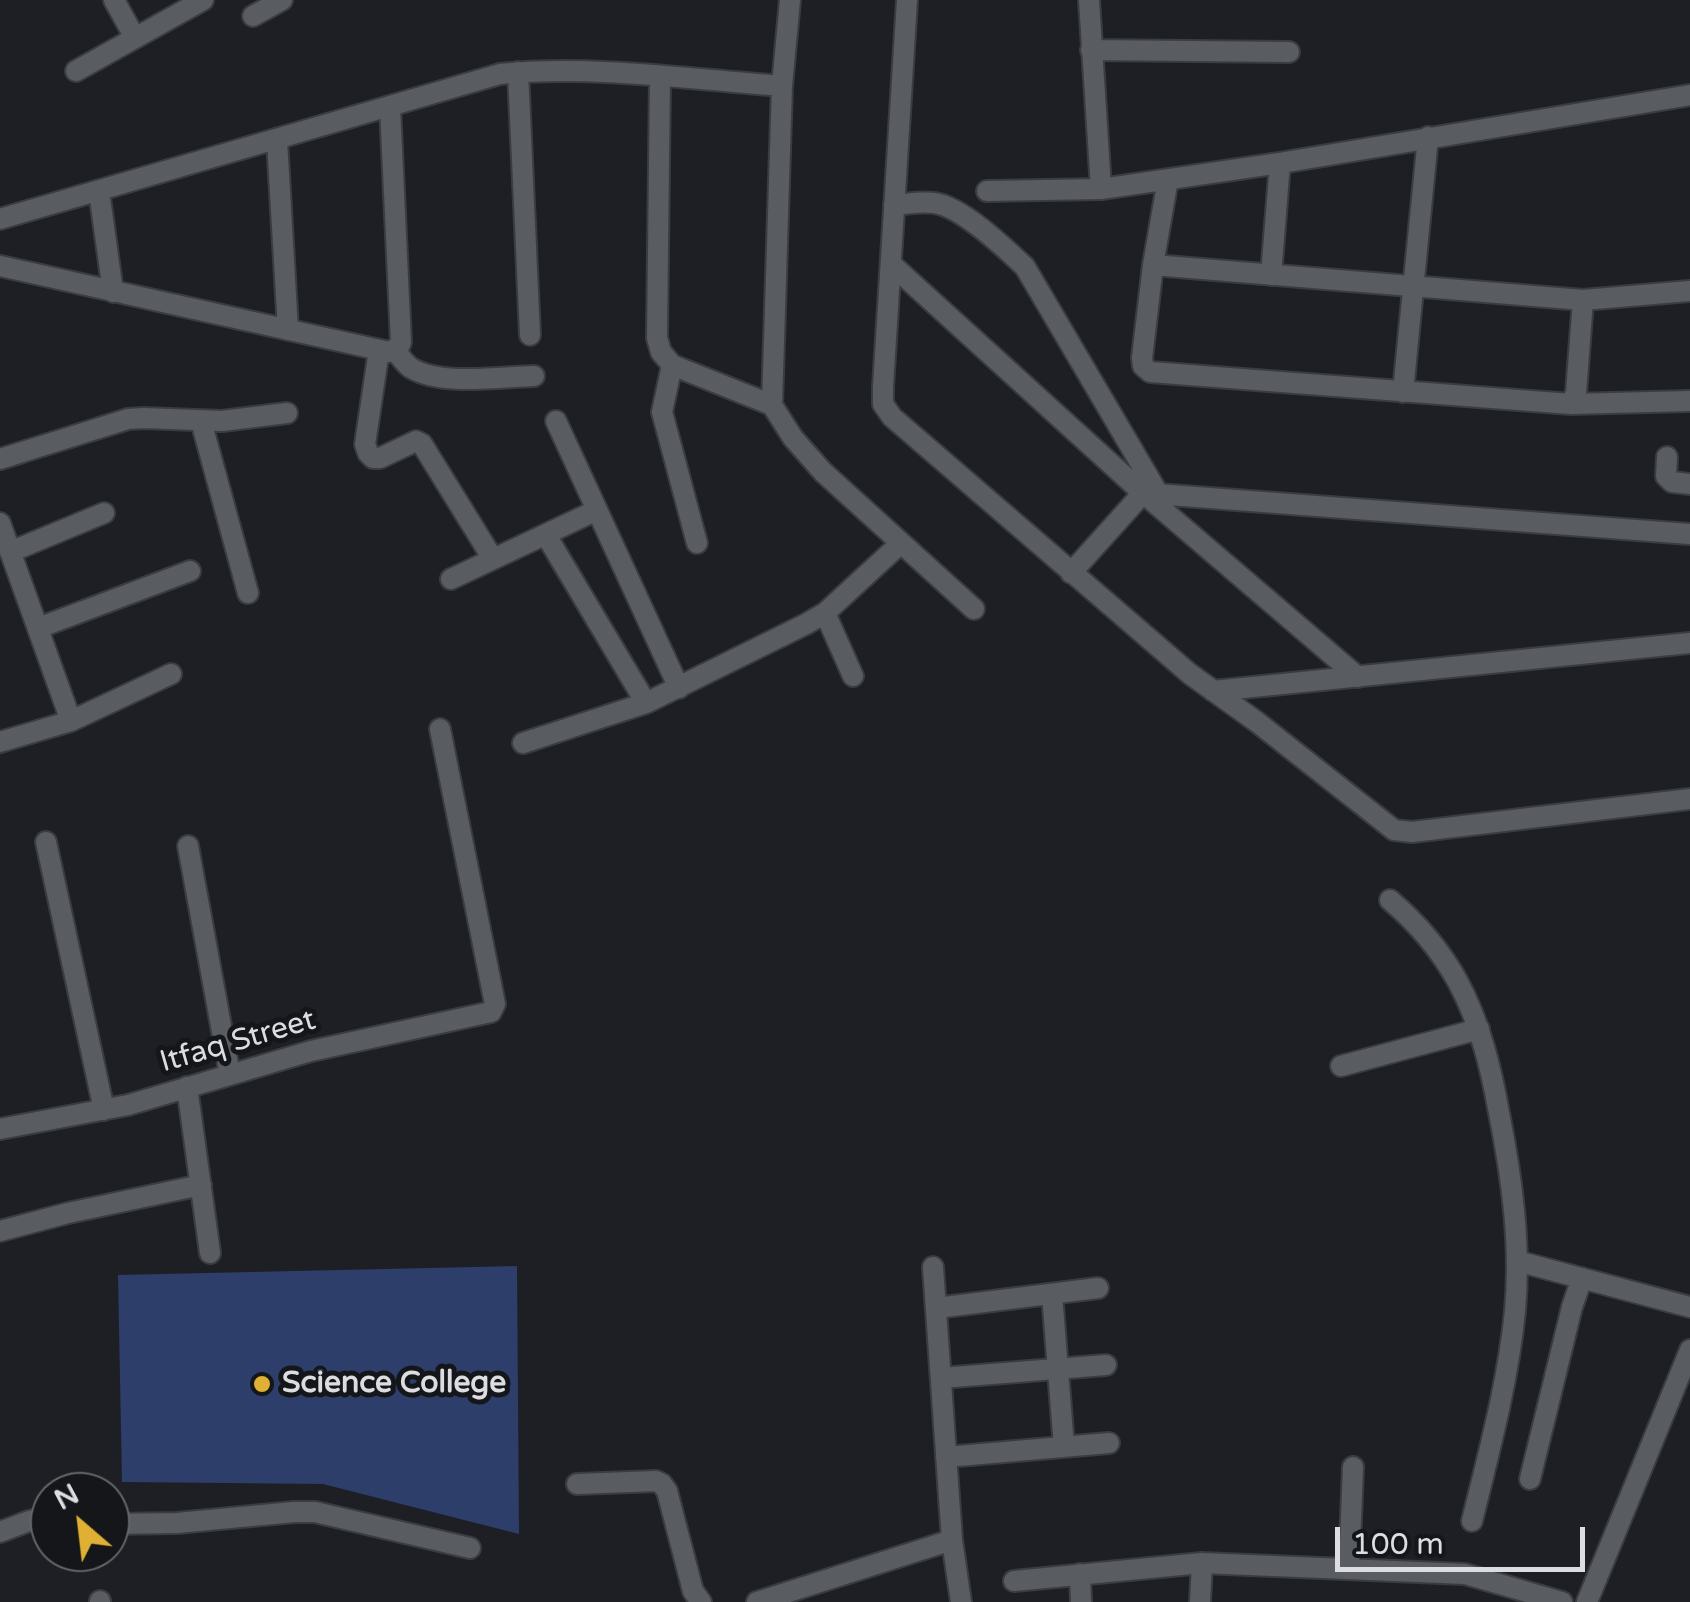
<!DOCTYPE html>
<style>
body{margin:0}
#map{position:relative;width:1690px;height:1602px;overflow:hidden;background:#1d1f24;font-family:"Varela Round",sans-serif}
canvas{display:block}
.north{position:absolute;left:30px;top:1472px;width:100px;height:100px;box-sizing:border-box;background:#14161a;border:2px solid #646669;border-radius:50%;rotate:332deg;font-size:28px;font-weight:700;line-height:40px;text-align:center;color:#dcdde0}
.north::after{content:'';display:block;margin:auto;width:35px;height:45px;background:#dfb034;clip-path:polygon(50% 0,100% 100%,50% 72%,0 100%)}
.scale{position:absolute;left:1335px;top:1527px;width:250px;height:45px;box-sizing:border-box;border:5px solid #dcdde0;border-top:0;padding-left:12px;font-size:30px;line-height:35px;white-space:nowrap;color:#dcdde0;-webkit-text-stroke:8px #14161a;paint-order:stroke}
</style>
<div id="map">
<canvas width="1690" height="1602"></canvas>
<div class="north">N</div>
<div class="scale">100 m</div>
</div>
<script>
const ctx = document.querySelector('canvas').getContext('2d');
ctx.lineJoin = 'round';
function fill(path, color) {
  ctx.fillStyle = color;
  ctx.fill(path, 'evenodd');
}
function stroke(path, color, width, dash) {
  ctx.strokeStyle = color;
  ctx.lineWidth = width;
  ctx.lineCap = dash ? 'butt' : 'round';
  ctx.setLineDash(dash || []);
  ctx.stroke(path);
}
function drawText(font, color, halo, rows, align = 'center') {
  ctx.font = font + ' "Varela Round",sans-serif';
  ctx.lineWidth = 10;
  ctx.setLineDash([]);
  ctx.textBaseline = 'middle';
  ctx.strokeStyle = halo;
  ctx.fillStyle = color;
  for (const [text, x, y, turn = 0] of rows) {
    ctx.save();
    ctx.translate(x, y);
    ctx.rotate((+turn || 0) * Math.PI / 180);
    ctx.textAlign = isNaN(turn) ? turn : align;
    if (halo) ctx.strokeText(text, 0, 0);
    ctx.fillText(text, 0, 0);
    ctx.restore();
  }
}
const green = new Path2D(`
 M517 1266 519 1534 323 1484 122 1482 118 1275Z`);
const minor = new Path2D(`
 M114 0 135 38
 M907 0 883 387V404L892 417 1190 674 1257 722 1394 830 1412 832 1690 799
 M1089 0 1101 189
 M253 16 282 0
 M1091 50 1289 52
 M76 71 203 0
 M518 72 530 335
 M660 77 657 338 661 352 672 365 772 405 793 438 823 472 974 609
 M277 140 288 330
 M1168 179 1153 265 1142 358 1143 366 1150 372 1571 404 1690 401
 M99 191 113 292
 M987 191 1101 189 1280 163 1690 95
 M894 205C907 204 921 201 934 203 961 206 1005 248 1025 267L1159 495
 M0 219 500 74C591 65 691 79 782 86
 M891 264 1143 493 1358 677
 M1153 265 1583 300 1690 291
 M0 266 389 352 399 347 401 342 390 107
 M1271 275 1280 163
 M379 350 365 444 368 453 373 458H380L416 441 422 444 493 559
 M395 350C400 356 404 363 411 368 441 386 499 377 534 376
 M672 365 662 412 697 543
 M1403 392 1428 137
 M1571 404 1576 393 1583 300
 M772 405 782 86 790 0
 M201 421 248 593
 M556 421 679 688
 M1667 457 1666 476 1672 482 1690 484
 M0 459 128 419 144 418 222 421 287 413
 M0 523 71 721
 M546 535 646 703
 M10 552 104 513
 M1071 573 1143 493 1690 534
 M451 579 597 510
 M825 613 853 676
 M38 628 190 571
 M1213 691 1690 643
 M0 742 71 721 171 674
 M523 743 646 703 806 624 825 613 901 543
 M46 842 104 1110
 M188 846 230 1075
 M1390 900C1417 923 1441 951 1458 982 1480 1023 1491 1068 1499 1113 1512 1178 1521 1245 1515 1311 1508 1382 1489 1452 1472 1521
 M1341 1066 1479 1029
 M187 1087 210 1253
 M0 1129 128 1105 311 1051 491 1012 495 1004 440 729
 M0 1231 68 1213 201 1185
 M1517 1261 1690 1307
 M933 1267 952 1540 961 1602
 M1052 1294 1064 1447
 M936 1308 1098 1288
 M941 1378 1106 1365
 M946 1457 1109 1443
 M1530 1479 1572 1307 1582 1278
 M577 1484 656 1481 662 1484 667 1491 693 1591 701 1602
 M110 1524 177 1523 294 1512H315L470 1548
 M0 1532 29 1521 50 1517
 M1349 1569 1353 1467
 M1080 1574 1081 1602
 M1014 1581 1202 1563 1465 1574 1562 1602
 M100 1601V1602
 M757 1602 952 1540
 M1200 1602 1202 1563
 M1587 1602 1690 1350`);
const markers = [
 [262,1384,10,"#dfb034"]
];
const streetNames = [
 ["Itfaq Street",238,1042,-16]
];
const poiNames = [
 ["Science College",282,1384]
];
fill(green, '#2d3e6a');
stroke(minor, '#3a3c40', 24);
stroke(minor, '#595c61', 20);
for (const [x, y, r, color] of markers) {
  const dot = new Path2D();
  dot.arc(x, y, r, 0, 2 * Math.PI);
  ctx.fillStyle = color;
  ctx.fill(dot);
  stroke(dot, '#14161a', 4);
}
drawText('30px', '#dcdde0', '#14161a', streetNames);
drawText('bold 30px', '#dcdde0', '#14161a', poiNames, 'left');
</script>
